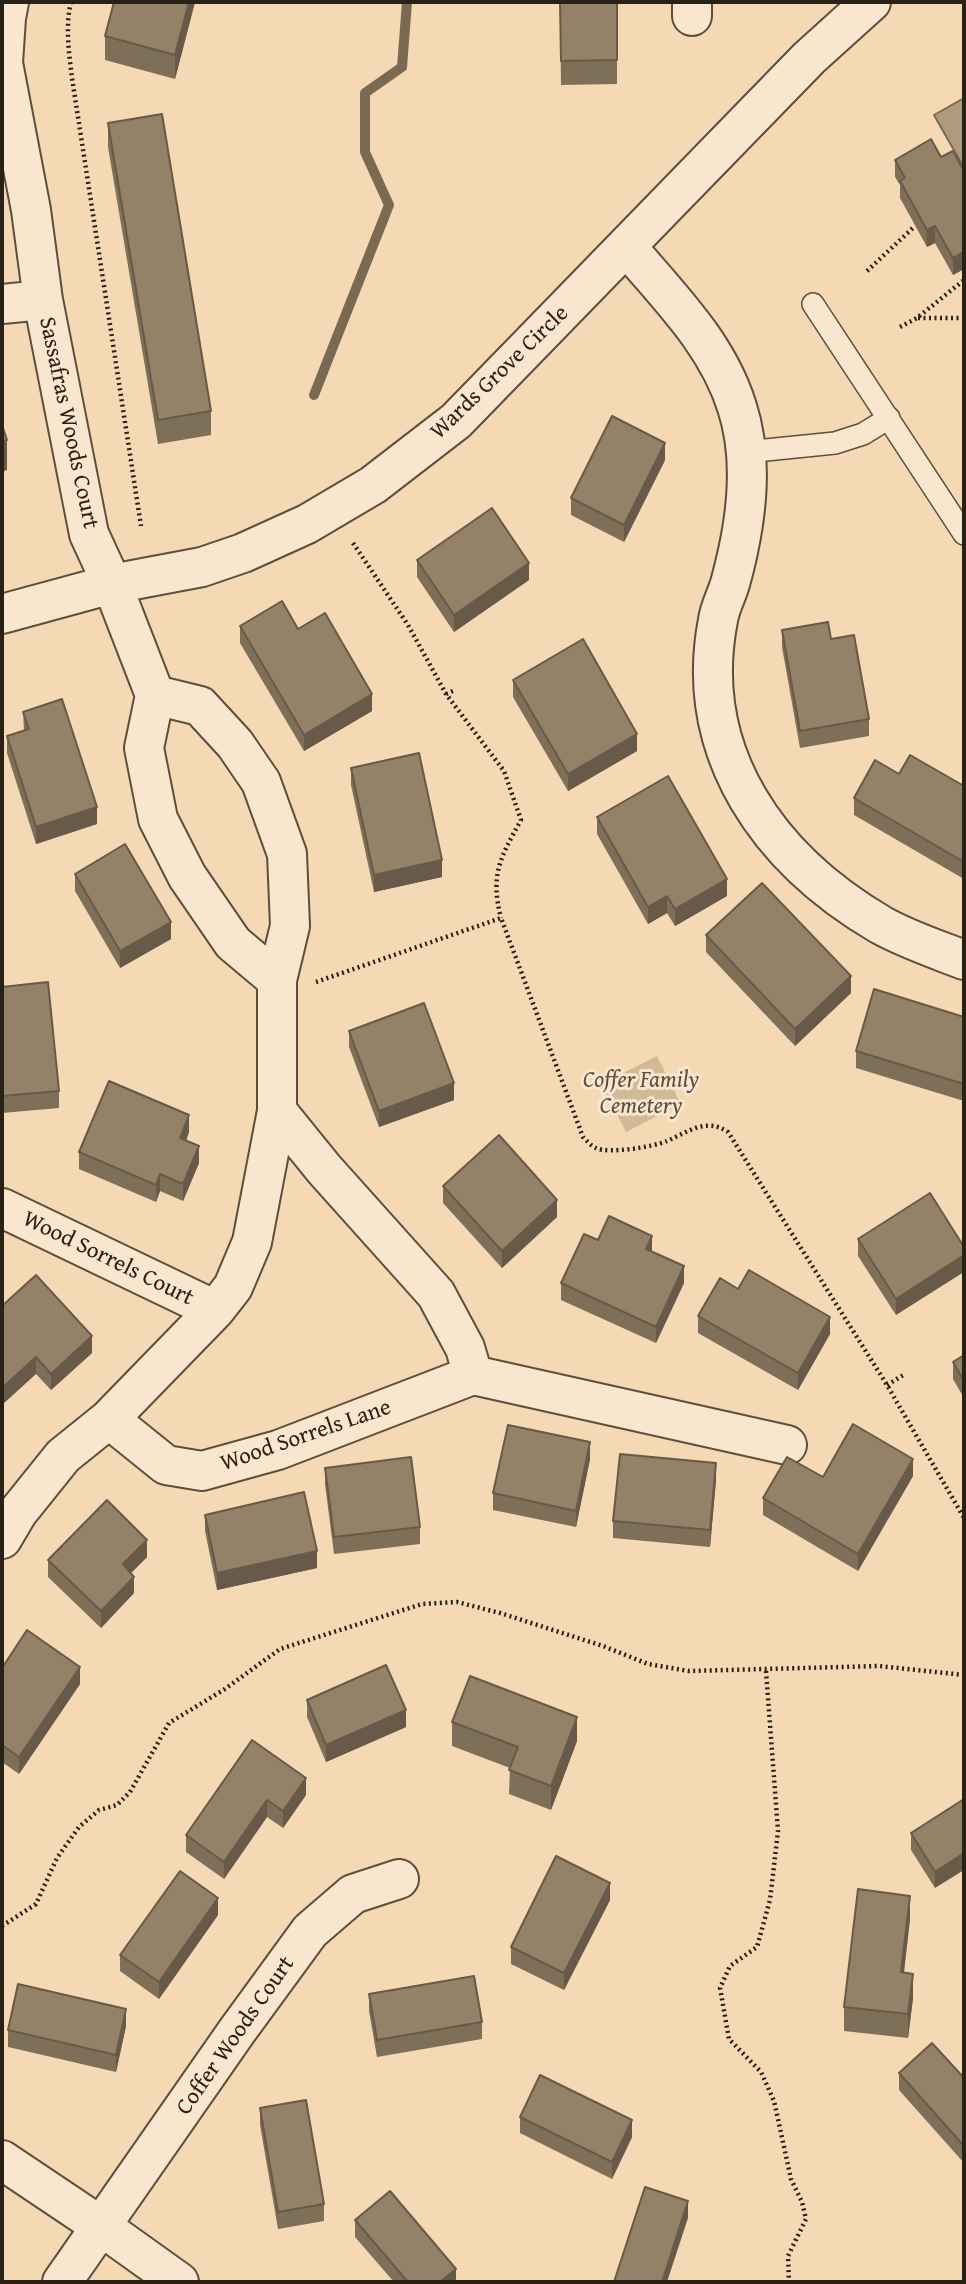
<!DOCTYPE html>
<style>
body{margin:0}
#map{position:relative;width:966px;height:2284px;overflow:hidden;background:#f4d9b4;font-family:"Gentium Book Plus",serif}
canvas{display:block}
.frame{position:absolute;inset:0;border:4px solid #2a2116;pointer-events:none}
</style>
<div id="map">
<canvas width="966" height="2284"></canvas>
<div class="frame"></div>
</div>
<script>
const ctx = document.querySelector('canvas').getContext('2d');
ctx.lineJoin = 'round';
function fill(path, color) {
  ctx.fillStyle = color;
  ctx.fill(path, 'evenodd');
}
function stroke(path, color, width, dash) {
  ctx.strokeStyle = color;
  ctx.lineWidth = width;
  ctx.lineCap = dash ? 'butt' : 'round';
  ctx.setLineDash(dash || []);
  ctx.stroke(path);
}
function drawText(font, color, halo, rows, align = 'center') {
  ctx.font = font + ' "Gentium Book Plus",serif';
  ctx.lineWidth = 6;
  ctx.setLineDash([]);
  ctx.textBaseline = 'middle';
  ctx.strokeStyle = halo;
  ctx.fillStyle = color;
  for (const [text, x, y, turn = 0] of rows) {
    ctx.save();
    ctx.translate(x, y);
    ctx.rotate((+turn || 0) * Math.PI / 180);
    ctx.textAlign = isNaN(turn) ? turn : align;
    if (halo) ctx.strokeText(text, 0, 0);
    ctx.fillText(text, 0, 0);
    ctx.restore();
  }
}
const green = new Path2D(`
 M657 1056 681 1104 626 1132 601 1084Z`);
const water = new Path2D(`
 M964 98V165L963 166 934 115Z`);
const stream = new Path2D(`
 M314 395 389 205 365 152V93L402 67 407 2`);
const path = new Path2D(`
 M71 2C65 26 69 53 72 78L141 526
 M867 271 915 226
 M918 318H964
 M900 327 917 318 964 280
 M353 543 408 625 446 694 504 771 521 820C500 858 490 875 501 918
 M446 694 455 690
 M316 982 501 918 583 1137C587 1141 591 1146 596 1148 608 1154 653 1147 667 1141 688 1132 706 1117 728 1132L887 1385 964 1518
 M887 1385 905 1374
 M766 1671 778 1831 770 1900 757 1947 730 1966 720 1988 729 2039 761 2072 774 2101 791 2179 802 2202 806 2219 788 2256 789 2282
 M2 1926 36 1904 57 1858 79 1827 99 1810 117 1805 130 1792 169 1723 225 1689 280 1649 422 1604 457 1602 500 1613 603 1646 648 1664 689 1671 879 1666 964 1675`);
const service = new Path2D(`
 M813 304 964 534
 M746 452 835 443 863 434 889 418`);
const minor = new Path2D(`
 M9 2 6 18 3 63 31 210 43 300 89 534 112 584 155 695 144 748 158 819 187 876 233 943 277 980
 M692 16V2
 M627 247C669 297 717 343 737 407 755 462 746 525 731 580 728 593 720 606 718 620 692 754 770 860 881 925 908 940 936 949 964 960
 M2 304 43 300
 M2 614 112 584 202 567 243 553 307 524 373 485 456 421 809 58 871 2
 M155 695 200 706 235 744 261 782 287 854 290 926 277 980V1111L252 1242 233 1287 215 1310 109 1419 166 1465 202 1471 278 1450 473 1375
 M277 1111 324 1169 436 1294 465 1348 473 1375 787 1445
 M2 1208 215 1310
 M2 1539 18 1512 63 1456 109 1419
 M62 2282 237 2031 310 1931 353 1894 399 1879`);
const tertiary = new Path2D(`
 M2 2160 102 2227 179 2282`);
const wall = new Path2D(`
 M114 2H195L175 79 105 60V36Z
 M560 2H617V84L561 85Z
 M108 123 211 411V435L158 444 108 147Z
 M941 157 964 171V269L953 275 935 243 927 247 900 198V185L895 177V160Z
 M665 460 624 542 571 515V498Z
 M417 560 529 580 454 632 417 577Z
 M240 626 298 629 372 711 304 751 240 643Z
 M782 630 831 639 869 719V736L800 748 782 647Z
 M513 680 637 751 568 791 513 697Z
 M23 712 97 824 36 844 7 753V736L24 731Z
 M351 768 442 877 374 892 351 785Z
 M964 786V879L854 815V798Z
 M597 817 727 896 675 926 667 913 648 924 597 834Z
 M75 874 171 939 120 968 75 891Z
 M706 935 851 993 795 1046 706 952Z
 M2 987 59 1091V1108L2 1113Z
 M964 1017V1101L856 1068V1051Z
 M349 1031 454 1100 379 1127 349 1047Z
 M189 1132 186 1141 199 1163 183 1201 160 1191 156 1202 79 1169V1152Z
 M443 1186 557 1217 502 1268 443 1203Z
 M930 1193 896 1315 858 1256V1239Z
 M652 1251 684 1283 656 1343 561 1300V1283Z
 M738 1289 830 1334 798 1390 698 1333V1316Z
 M2 1306 92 1353 51 1390 36 1374Z
 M964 1355V1398L953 1379V1362Z
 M590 1459 576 1527 493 1510V1493Z
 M325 1468 420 1527V1544L334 1554 325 1484Z
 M913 1476 858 1571 763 1515V1498L823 1477Z
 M716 1480 710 1547 613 1538V1521Z
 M205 1515 317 1568 217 1590 205 1531Z
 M147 1557 131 1573 134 1593 101 1628 48 1577V1560Z
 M2 1668 80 1684 19 1774 2 1762Z
 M307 1700 406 1727 326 1762 307 1717Z
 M452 1722 577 1741 551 1810 509 1794 510 1768 452 1746Z
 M252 1740 306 1795 283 1828 267 1817 224 1879 186 1852V1835Z
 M964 1799 935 1888 911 1850V1833Z
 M610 1900 564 1990 511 1964V1947Z
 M218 1915 159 1999 120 1971V1955Z
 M910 1919 904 1972 913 1998 908 2038 844 2031V2007Z
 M369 1994 482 2022V2039L377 2057 369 2011Z
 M126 2026 116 2072 8 2047V2030Z
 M899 2073 964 2078V2163L899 2090Z
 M260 2108 324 2204V2221L278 2229 260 2125Z
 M520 2117 632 2137 612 2179 520 2133Z
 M355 2220 456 2282H394L355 2237Z`);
const shadedWall = new Path2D(`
 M189 2H195L175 79V55Z
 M935 226V243L927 247V230Z
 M964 252V269L953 275V258Z
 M7 440V470L2 472V442Z
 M665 443V460L624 542V525Z
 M529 563V580L454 632V615Z
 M372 694V711L304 751V735Z
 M637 734V751L568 791V774Z
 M97 807V824L36 844V827Z
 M442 860V877L374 892V875Z
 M727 879V896L675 926V909Z
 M667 896V913L648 924V907Z
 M171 922V939L120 968V951Z
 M851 976V993L795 1046V1029Z
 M454 1083V1100L379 1127V1111Z
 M189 1115V1132L180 1155V1138Z
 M199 1146V1163L183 1201V1184Z
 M160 1174V1191L156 1202V1185Z
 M557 1200V1217L502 1268V1251Z
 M652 1236V1253L646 1249Z
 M964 1255V1272L896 1315V1299Z
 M684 1266V1283L656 1343V1327Z
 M830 1317V1334L798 1390V1373Z
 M92 1336V1353L51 1390V1374Z
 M36 1357V1374L2 1405V1388Z
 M590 1442V1459L576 1527V1511Z
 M913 1459V1476L858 1571V1554Z
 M716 1463V1480L710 1547V1530Z
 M147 1540V1557L123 1581V1564Z
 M317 1551V1568L217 1590V1573Z
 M134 1577V1593L101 1628V1611Z
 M80 1667V1684L19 1774V1757Z
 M406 1710V1727L326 1762V1745Z
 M577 1717V1741L551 1810V1786Z
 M306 1778V1795L283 1828V1811Z
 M267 1800V1817L224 1879V1862Z
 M964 1853V1870L935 1888V1872Z
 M610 1883V1900L564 1990V1973Z
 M910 1896V1919L901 1996V1972Z
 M218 1898V1915L159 1999V1982Z
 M913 1974V1998L908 2038V2014Z
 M126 2009V2026L116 2072V2055Z
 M632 2120V2137L612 2179V2162Z
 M688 2201V2218L667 2282H662Z
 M456 2269V2282H440Z`);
const building = new Path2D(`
 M114 2H189L175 55 105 36Z
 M560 2H617V60L561 61Z
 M162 114 211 411 158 420 108 123Z
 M931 139 941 157 953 151 964 171V252L953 258 935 226 927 230 900 181 905 178 895 160Z
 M612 416 665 443 624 525 571 498Z
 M2 425 7 440 2 442Z
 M492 508 529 563 454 615 417 560Z
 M282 601 298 629 325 613 372 694 304 735 240 626Z
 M828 622 831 639 854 635 869 719 800 731 782 630Z
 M583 639 637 734 568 774 513 680Z
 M62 699 97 807 36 827 7 736 29 729 23 712Z
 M419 753 442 860 374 875 351 768Z
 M910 755 964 786V862L854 798 875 760 899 774Z
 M668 776 727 879 675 909 667 896 648 907 597 817Z
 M125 844 171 922 120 951 75 874Z
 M762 883 851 976 795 1029 706 935Z
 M48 982 59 1091 2 1096V987Z
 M874 989 964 1017V1084L856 1051Z
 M424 1003 454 1083 379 1111 349 1031Z
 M109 1081 189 1115 180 1138 199 1146 183 1184 160 1174 156 1185 79 1152Z
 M499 1135 557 1200 502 1251 443 1186Z
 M930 1193 964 1247V1255L896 1299 858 1239Z
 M609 1216 652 1236 646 1249 684 1266 656 1327 561 1283 584 1234 598 1240Z
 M749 1270 830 1317 798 1373 698 1316 720 1278 738 1289Z
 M36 1275 92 1336 51 1374 36 1357 2 1388V1306Z
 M964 1355V1381L953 1362Z
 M853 1424 913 1459 858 1554 763 1498 787 1457 823 1477Z
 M508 1425 590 1442 576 1511 493 1493Z
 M620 1454 716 1463 710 1530 613 1521Z
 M411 1457 420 1527 334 1537 325 1468Z
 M304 1492 317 1551 217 1573 205 1515Z
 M107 1500 147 1540 123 1564 134 1577 101 1611 48 1560Z
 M27 1630 80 1667 19 1757 2 1745V1668Z
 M386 1665 406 1710 326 1745 307 1700Z
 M470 1676 577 1717 551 1786 509 1770 518 1747 452 1722Z
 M252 1740 306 1778 283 1811 267 1800 224 1862 186 1835Z
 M964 1799V1853L935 1872 911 1833Z
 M556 1856 610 1883 564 1973 511 1947Z
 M180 1871 218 1898 159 1982 120 1955Z
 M858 1889 910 1896 901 1972 913 1974 908 2014 844 2007Z
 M474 1976 482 2022 377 2040 369 1994Z
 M18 1984 126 2009 116 2055 8 2030Z
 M932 2043 964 2078V2146L899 2073Z
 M540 2075 632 2120 612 2162 520 2117Z
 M306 2100 324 2204 278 2212 260 2108Z
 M645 2187 688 2201 662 2282H614Z
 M390 2191 456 2269 440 2282H408L355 2220Z`);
const streetNames = [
 ["Wards Grove Circle",500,373,-44],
 ["Sassafras Woods Court",68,423,78],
 ["Wood Sorrels Court",108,1259,26],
 ["Wood Sorrels Lane",306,1436,-19],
 ["Coffer Woods Court",236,2036,-55]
];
const parkNames = [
 ["Coffer Family",641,1081],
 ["Cemetery",641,1107]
];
fill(green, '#d2ba99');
fill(water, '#af9a7e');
stroke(water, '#7a6a54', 2);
stroke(stream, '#7a6a54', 10);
stroke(service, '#5c4f3e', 24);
stroke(minor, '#5c4f3e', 42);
stroke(tertiary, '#5c4f3e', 42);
stroke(path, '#2a2116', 4.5, [2, 3.5]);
stroke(service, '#f8e6ce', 21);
stroke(minor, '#f8e6ce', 38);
stroke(tertiary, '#f8e6ce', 38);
fill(wall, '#7e6f59');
fill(shadedWall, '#675a49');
fill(building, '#938168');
stroke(building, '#675a49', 2);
drawText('23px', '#2a2116', '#f8e6ce', streetNames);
drawText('italic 23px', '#5c4f3d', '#f8e6ce', parkNames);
</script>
